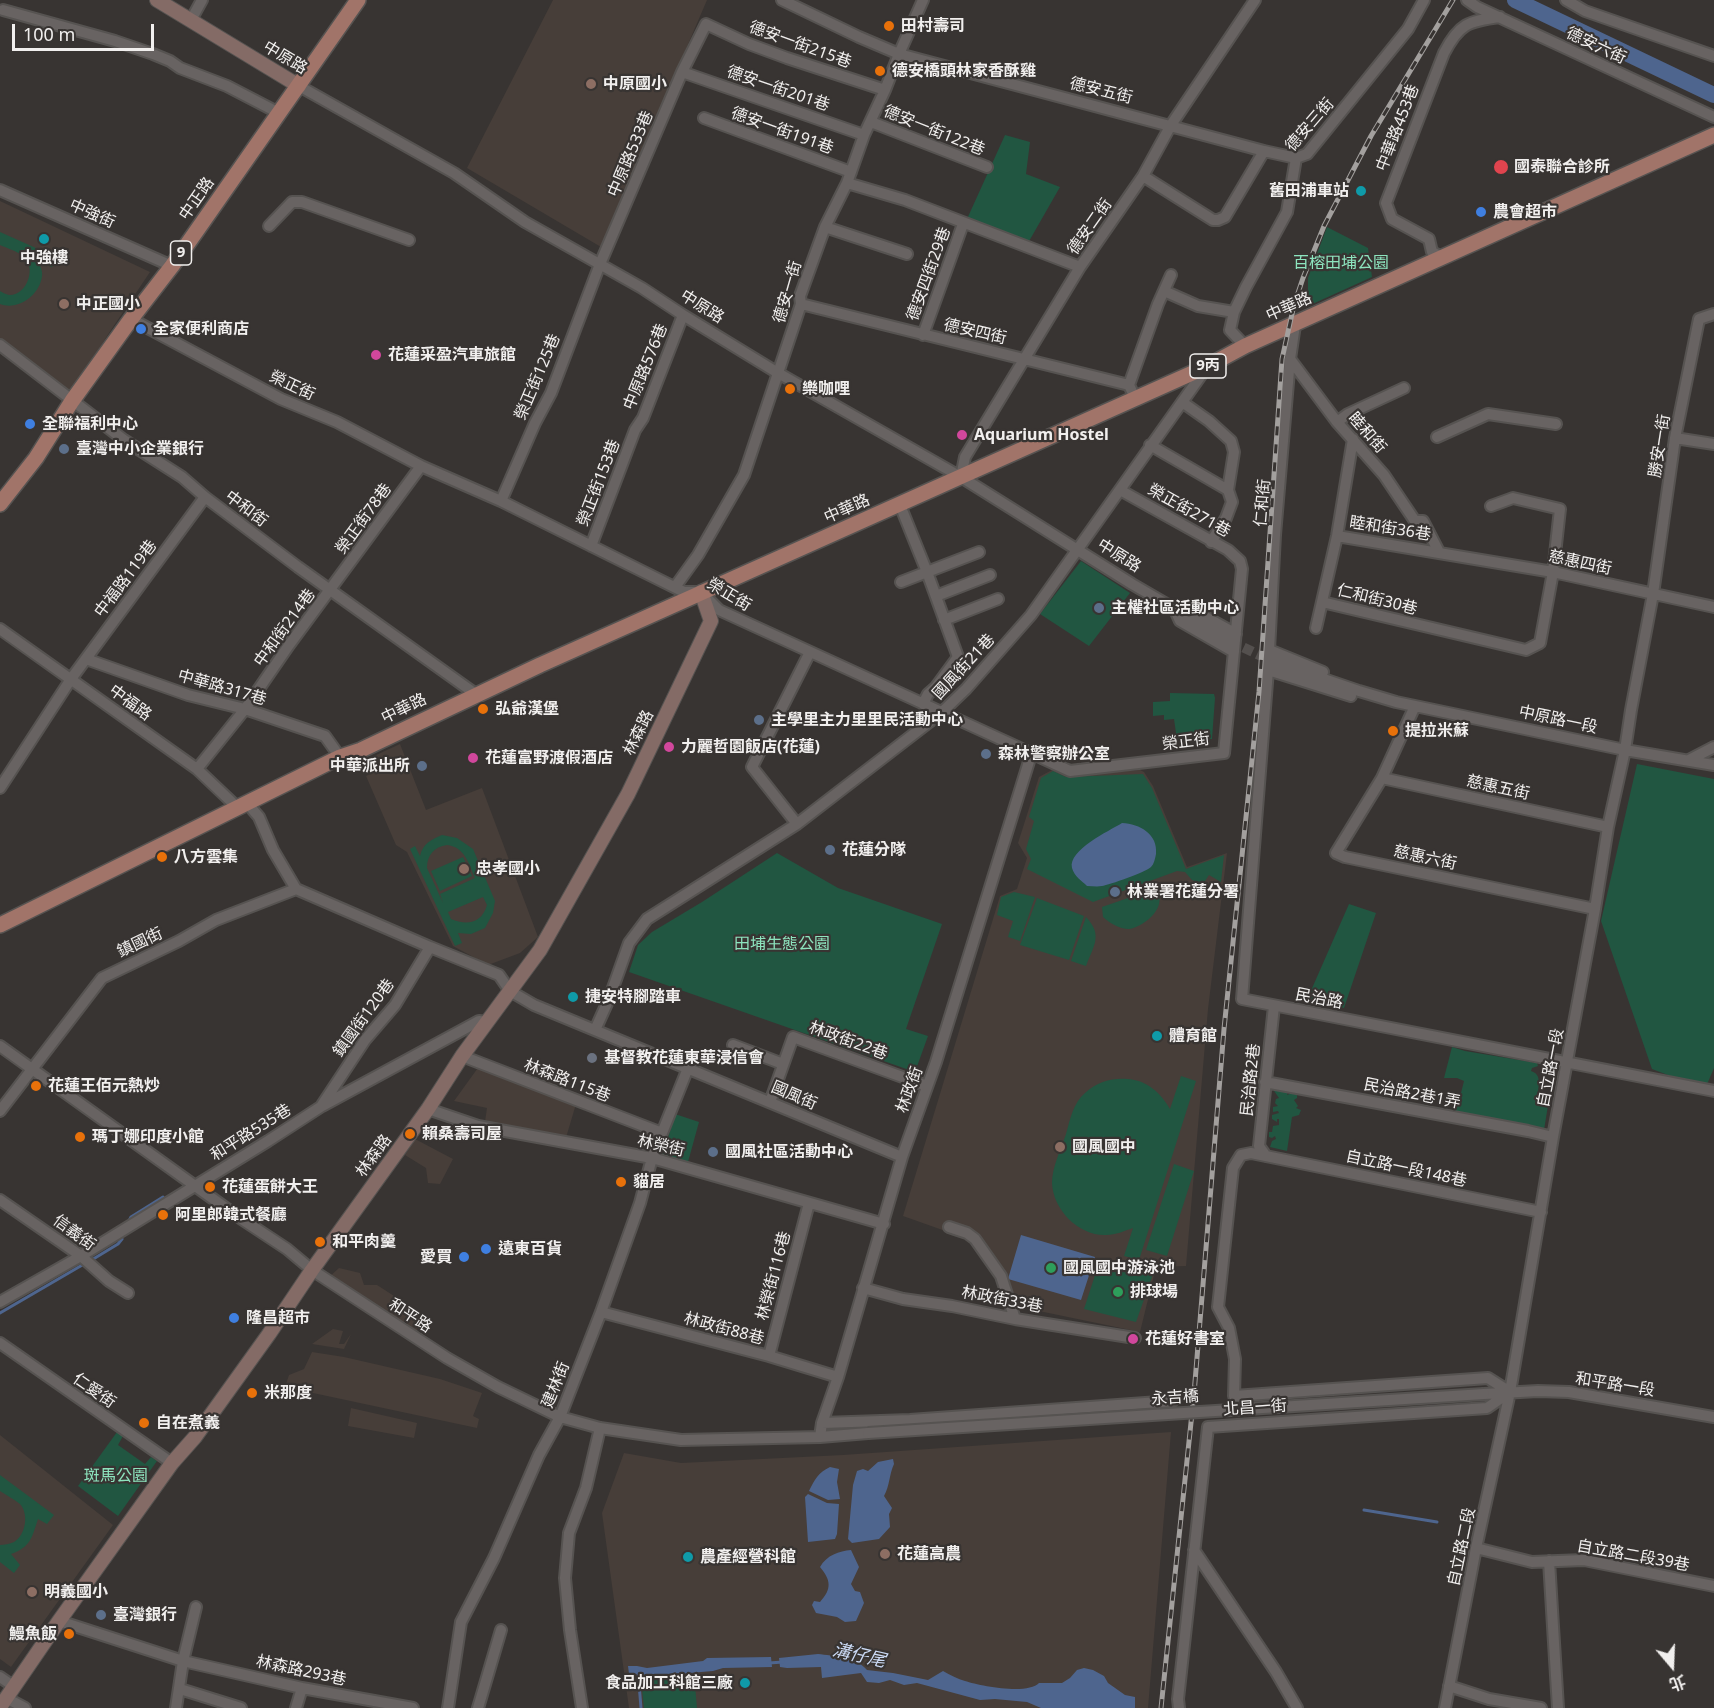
<!DOCTYPE html>
<meta charset="utf-8">
<style>
body{margin:0}
#map{position:relative;width:1714px;height:1708px;overflow:hidden;background:#383432;font-family:"Noto Sans","Noto Sans TC",sans-serif}
canvas{display:block}
.north{position:absolute;left:1642px;top:1636px;width:60px;height:60px;-webkit-text-stroke:4px #383432;paint-order:stroke;rotate:161deg;font-size:16px;font-weight:700;line-height:24px;text-align:center;color:#f1efee}
.north::after{content:'';display:block;margin:auto;width:21px;height:27px;background:#f1efee;clip-path:polygon(50% 0,100% 100%,50% 72%,0 100%)}
.scale{position:absolute;left:12px;top:24px;width:142px;height:27px;box-sizing:border-box;border:3px solid #f1efee;border-top:0;padding-left:8px;font-size:18px;line-height:21px;white-space:nowrap;color:#f1efee;-webkit-text-stroke:4px #383432;paint-order:stroke}
</style>
<div id="map">
<canvas width="1714" height="1708"></canvas>
<div class="north">北</div>
<div class="scale">100 m</div>
</div>
<script>
const ctx = document.querySelector('canvas').getContext('2d');
ctx.lineJoin = 'round';
function fill(path, color) {
  ctx.fillStyle = color;
  ctx.fill(path, 'evenodd');
}
function stroke(path, color, width, dash) {
  ctx.strokeStyle = color;
  ctx.lineWidth = width;
  ctx.lineCap = dash ? 'butt' : 'round';
  ctx.setLineDash(dash || []);
  ctx.stroke(path);
}
function drawText(font, color, halo, rows, align = 'center') {
  ctx.font = font + ' "Noto Sans","Noto Sans TC",sans-serif';
  ctx.lineWidth = 4.5;
  ctx.setLineDash([]);
  ctx.textBaseline = 'middle';
  ctx.strokeStyle = halo;
  ctx.fillStyle = color;
  for (const [text, x, y, turn = 0] of rows) {
    ctx.save();
    ctx.translate(x, y);
    ctx.rotate((+turn || 0) * Math.PI / 180);
    ctx.textAlign = isNaN(turn) ? turn : align;
    if (halo) ctx.strokeText(text, 0, 0);
    ctx.fillText(text, 0, 0);
    ctx.restore();
  }
}
const built = new Path2D(`
 M553 0H707L601 247 467 168Z
 M0 201 150 272 107 336 72 393 37 370 0 338Z
 M400 744 426 810 482 788 538 937 520 953 488 965 453 946 407 852 396 845 366 776 377 771 372 757Z
 M1052 770 1067 776 1140 770 1144 772 1153 786 1187 867 1227 853 1208 1009 1186 1266 1156 1267 1140 1332 1015 1306 982 1244 903 1216 1000 896 1017 889 1027 858 1018 843 1039 777Z
 M480 1065 576 1104 565 1141 485 1122 487 1108 454 1101Z
 M415 1139 453 1159 440 1184 428 1183 426 1168 405 1155Z
 M339 1268 360 1273 364 1285H377L419 1312 416 1340 327 1279Z
 M333 1329 343 1331 339 1344H344L351 1334 344 1349 312 1344Z
 M312 1352 344 1357 440 1379 482 1393 473 1416 479 1419 477 1428 285 1387 289 1375 304 1369Z
 M351 1408 417 1423 414 1438 348 1426Z
 M1171 1432 1148 1708H629L602 1513 624 1453 681 1463 843 1455Z
 M0 1435 113 1525 11 1667 0 1659Z`);
const green = new Path2D(`
 M1005 135 1030 142 1026 174 1060 187 1028 243 967 219Z
 M1327 227 1368 248 1372 277 1308 306V278Z
 M0 232 56 257 52 267 39 262C40 266 43 272 42 276 40 295 18 311 0 304V291C1 292 8 295 9 295 27 296 38 266 22 255 16 251 7 248 0 245Z
 M1081 561 1130 593 1089 646 1040 614Z
 M1170 693 1214 694 1215 698 1212 739 1177 740 1174 719 1164 720V715L1153 716V702L1170 701Z
 M1637 764 1714 779V1068L1705 1089 1652 1069 1601 921Z
 M1053 771 1066 777 1143 774 1152 788 1186 869 1224 855 1221 882 1209 875 1203 884 1192 880 1185 872 1177 871 1093 902 1027 869 1031 859 1026 849 1034 821 1029 817 1041 778Z
 M442 835 457 838 473 849 495 901 493 913 485 928 471 934 458 933 462 943 455 946 410 849 415 846 420 856C423 843 431 840 442 835ZM447 845C465 847 469 864 475 878L440 894 443 903 427 868C427 855 434 847 447 845ZM483 897 487 905C482 923 467 926 451 919L448 912Z
 M777 853 838 888 942 924 906 1029 928 1036 915 1072 629 972 638 945 652 932 702 902Z
 M463 857 472 876 440 891 431 871Z
 M1154 889C1171 904 1145 927 1129 929 1119 929 1110 923 1103 917L1102 907Z
 M1014 892 1035 897 1020 941 1008 937 1013 921 997 915 1001 897Z
 M1037 898 1084 916 1069 960 1020 945Z
 M1349 904 1376 913 1344 1008 1306 1002Z
 M1086 917C1103 935 1094 945 1086 966L1071 961Z
 M1452 1047 1465 1051 1537 1063 1538 1066 1532 1068 1531 1071C1541 1074 1539 1083 1538 1092L1550 1093 1544 1130 1451 1113 1453 1101 1458 1105 1464 1081 1457 1078H1444Z
 M1181 1076 1196 1081 1139 1260 1124 1256 1133 1228C1124 1231 1116 1235 1106 1235 1079 1236 1053 1210 1052 1183 1052 1167 1061 1149 1066 1134 1070 1120 1073 1103 1085 1093 1097 1082 1112 1078 1127 1079 1147 1080 1161 1093 1170 1109Z
 M1272 1088H1289L1287 1095 1297 1091V1098L1294 1100 1298 1106 1296 1108 1301 1110 1299 1115 1292 1117 1287 1151 1270 1147 1272 1141 1276 1139 1275 1136 1272 1138 1269 1137V1132H1272L1273 1126 1279 1125V1119H1277V1122L1272 1119V1115L1279 1113 1278 1111 1273 1112V1107L1278 1106 1275 1103 1276 1099 1279 1098Z
 M675 1114 699 1122 688 1162 663 1155Z
 M1174 1164 1194 1171 1167 1256 1146 1250Z
 M1100 1260 1153 1274 1136 1322 1084 1309Z
 M117 1432 123 1436 118 1445 145 1464 151 1457 157 1461 118 1516 78 1486Z
 M0 1475 54 1515 47 1524 38 1519C32 1537 31 1547 11 1554L20 1565 14 1573 0 1562V1545C4 1545 10 1544 14 1542 26 1535 29 1514 20 1504 14 1499 6 1495 0 1491Z
 M694 1674 697 1708H644L641 1679Z`);
const water = new Path2D(`
 M1122 823C1140 824 1158 834 1156 854 1155 859 1154 864 1151 867 1146 872 1109 885 1102 886 1097 887 1092 886 1087 886 1082 881 1074 876 1072 868 1068 850 1109 831 1122 823Z
 M1021 1235 1095 1257 1081 1300 1008 1279Z
 M893 1459 894 1464C889 1475 890 1485 884 1496L892 1508 889 1514 890 1527 879 1539 852 1543 848 1539 853 1485 857 1471 863 1469 868 1471 878 1462Z
 M830 1467 839 1469 837 1482 840 1499 828 1500 809 1491C815 1479 818 1473 830 1467Z
 M808 1494 827 1503 839 1504 837 1534 835 1539 808 1542 805 1497Z
 M851 1550 859 1567 851 1584 855 1591 860 1592 864 1603 856 1621 845 1622 837 1617 816 1613 812 1605 814 1601 820 1602C832 1589 831 1580 820 1567 827 1555 839 1551 851 1550Z
 M818 1654C833 1656 857 1657 867 1670L893 1673 928 1680 943 1671C950 1675 958 1679 965 1681 980 1686 1028 1695 1039 1683H1062L1070 1678 1077 1670 1084 1668 1093 1670 1104 1676 1108 1683 1125 1695 1135 1697V1708H1041L1027 1702 995 1699 980 1700 917 1683 904 1685 890 1680 879 1683 867 1682 861 1673 822 1678 821 1667 787 1668 780 1667 779 1658Z
 M771 1657 772 1667 723 1668 713 1671 642 1677 639 1674H629L628 1666H637L647 1668 703 1661 707 1658Z`);
const stream = new Path2D(`
 M129 1221 131 1217 163 1197
 M90 1261 118 1244 122 1239
 M0 1313 84 1264
 M1364 1510 1437 1522
 M769 1663 783 1662
 M638 1671 641 1708`);
const river = new Path2D(`
 M1515 0 1714 95`);
const streetTunnel = new Path2D(`
 M1230 641 1274 662`);
const street = new Path2D(`
 M782 0 859 37 899 54 1264 151 1296 158
 M1467 0 1477 7 1714 117
 M1566 0 1585 11 1714 56
 M3 10 115 41 153 54 170 61 180 68 227 86 279 113
 M191 20 202 0
 M682 72 864 135
 M299 86 454 173 525 222 642 288 683 315 778 373 961 477 1132 584 1230 641
 M704 118 851 172
 M871 122 987 167
 M1143 176 1213 220H1218L1225 217 1264 151
 M847 183 905 200 1080 267
 M0 190 172 266
 M269 226 292 202H302L409 240
 M825 227 907 254
 M1442 257 1432 252 1429 239 1392 219 1386 203 1444 53C1459 24 1468 21 1500 17
 M1164 291 1198 306 1234 312
 M801 304 1129 385 1135 398
 M131 319 281 399 337 422 421 466 501 501 684 592H701L719 610 1070 771 1224 753 1242 569 1240 561 1228 550 1120 490
 M1295 325 1290 359 1337 422 1384 475 1415 521H1423L1439 552
 M923 335 963 224
 M0 345 124 440 182 477 205 497 298 567 477 695
 M1245 346 1230 330 1234 312 1246 287 1287 212 1296 158 1307 154 1408 29 1424 0
 M1290 359 1275 535 1268 670 1242 999 1714 1091
 M1129 385 1158 304 1171 275
 M1182 402 1209 421 1231 441 1234 452 1228 490 1232 502 1226 518 1211 542
 M1337 422 1348 414 1404 388
 M1437 437 1488 414 1556 424
 M1675 438 1714 444
 M1150 445 1228 490
 M961 477 965 457 1080 267 1143 176 1171 125 1255 0
 M501 501 535 423 551 393 600 264 682 72 706 24 749 44 787 58 885 90
 M900 505 927 572 958 657 936 687 928 694 923 704
 M1337 536 1553 572 1714 607
 M591 546 635 430 643 418 683 315
 M901 582 979 552
 M675 587 698 555 744 475 801 304 800 296 825 227 847 183 864 135 885 90 899 54 923 0
 M936 596 990 575
 M1322 602 1526 650 1540 643 1553 572 1560 509 1513 498 1491 506
 M944 620 998 599
 M1316 628 1337 536 1353 439
 M0 629 197 769 237 807
 M1269 650 1323 672
 M1234 652 1180 621 1175 610 1189 608 1236 634
 M86 659 188 695 245 709 325 736 340 757
 M1274 662 1359 691 1396 702 1625 750 1714 765
 M1268 670 1351 696
 M1415 706 1382 778 1336 853 1345 857 1595 909
 M1689 760 1714 747
 M197 769 245 709 289 645 421 466
 M1382 778 1608 827
 M0 788 71 679 205 497
 M247 803 259 817 273 850 296 889 430 947 499 975 510 991 534 1005 902 1157
 M797 824 752 767 810 652
 M595 1030 609 999 629 943 647 919 797 824 941 713 966 689 1031 615 1207 367
 M733 1045 783 1064
 M0 1046 237 1216 287 1249 312 1270 447 1358 498 1387 560 1417 600 1428 681 1440 820 1437 868 1433
 M462 1056 662 1133
 M1265 1082 1528 1131 1553 1137
 M770 1102 793 1037 927 1086
 M322 1105 365 1040 395 1005 430 947
 M428 1109 478 1126 652 1158 884 1224
 M0 1111 102 978 179 941 216 920 296 889
 M1266 1156 1259 1146 1274 1006
 M0 1200 81 1256 109 1281 128 1293
 M949 1227 967 1233 975 1239 1001 1276 1015 1319
 M863 1288 903 1299 952 1306 1015 1319 1135 1338
 M0 1302 81 1256 268 1141 322 1106 479 1021 487 1022
 M601 1312 769 1356 838 1377
 M0 1343 172 1463
 M769 1356 809 1203
 M1510 1392 1488 1378 1234 1396 1235 1359 1229 1328 1218 1307 1233 1168 1241 1155 1251 1153 1541 1212
 M1484 1394 1538 1391 1569 1392 1714 1417
 M822 1423 910 1420 1173 1401
 M820 1437 822 1423 838 1377 902 1157 936 1062 1031 755
 M1476 1548 1532 1562 1584 1560 1714 1586
 M1194 1550 1276 1672 1297 1708
 M1549 1561 1558 1708
 M59 1621 183 1661 302 1688 413 1708
 M0 1677 13 1686
 M1449 1686 1489 1699 1541 1708
 M180 1689 241 1708
 M6 1698 25 1708
 M176 1708 183 1661 196 1607
 M296 1708 302 1688
 M448 1708 461 1622 494 1558 539 1455 560 1417 601 1312 640 1203 652 1158 688 1068
 M478 1708 501 1630
 M582 1708 570 1630 565 1578 569 1533 586 1488 600 1428
 M1179 1708 1178 1699 1208 1427 1487 1408 1510 1392
 M1445 1708 1476 1548 1510 1392 1553 1137 1595 909 1608 827 1625 750 1631 710 1653 594 1675 438 1699 319 1714 314`);
const secondary = new Path2D(`
 M157 0 299 86
 M0 1707 59 1621 172 1463 195 1437 269 1334 312 1270 428 1109 462 1056 540 950 628 794 711 621 701 592`);
const primary = new Path2D(`
 M0 504 36 458 72 401 131 319 172 266 358 0
 M0 925 340 757 361 750 540 665 1208 366 1245 346 1714 135`);
const rail = new Path2D(`
 M1161 1708 1194 1394 1224 1029 1259 692 1282 359 1294 305 1303 278 1324 226 1371 136 1453 0`);
const streetBridge = new Path2D(`
 M868 1433 1484 1394`);
const markers = [
 [889,26,6,"#e8710a"],
 [880,71,6,"#e8710a"],
 [591,84,6,"#8d6e63"],
 [1501,167,8,"#e0444e"],
 [1361,191,6,"#0f9aa8"],
 [1481,212,6,"#3f7fe0"],
 [44,239,6,"#0f9aa8"],
 [64,304,6,"#8d6e63"],
 [141,329,6,"#3f7fe0"],
 [376,355,6,"#d1479c"],
 [790,389,6,"#e8710a"],
 [30,424,6,"#3f7fe0"],
 [962,435,6,"#d1479c"],
 [64,449,6,"#5c6f8a"],
 [1099,608,6,"#5c6f8a"],
 [483,709,6,"#e8710a"],
 [759,720,6,"#5c6f8a"],
 [1393,731,6,"#e8710a"],
 [669,747,6,"#d1479c"],
 [986,754,6,"#5c6f8a"],
 [473,758,6,"#d1479c"],
 [422,766,6,"#5c6f8a"],
 [830,850,6,"#5c6f8a"],
 [162,857,6,"#e8710a"],
 [464,869,6,"#8d6e63"],
 [1115,892,6,"#5c6f8a"],
 [573,997,6,"#0f9aa8"],
 [1157,1036,6,"#0f9aa8"],
 [592,1058,6,"#6b7280"],
 [36,1086,6,"#e8710a"],
 [410,1134,6,"#e8710a"],
 [80,1137,6,"#e8710a"],
 [1060,1147,6,"#8d6e63"],
 [713,1152,6,"#5c6f8a"],
 [621,1182,6,"#e8710a"],
 [210,1187,6,"#e8710a"],
 [163,1215,6,"#e8710a"],
 [320,1242,6,"#e8710a"],
 [486,1249,6,"#3f7fe0"],
 [464,1257,6,"#3f7fe0"],
 [1051,1268,6,"#2e9e5b"],
 [1118,1292,6,"#2e9e5b"],
 [234,1318,6,"#3f7fe0"],
 [1133,1339,6,"#d1479c"],
 [252,1393,6,"#e8710a"],
 [144,1423,6,"#e8710a"],
 [885,1554,6,"#8d6e63"],
 [688,1557,6,"#0f9aa8"],
 [32,1592,6,"#8d6e63"],
 [101,1615,6,"#5c6f8a"],
 [69,1634,6,"#e8710a"],
 [745,1683,6,"#0f9aa8"]
];
const shields = [
 [181,253,21],
 [1208,366,36]
];
const shieldNames = [
 ["9",181,253],
 ["9丙",1208,366]
];
const poiNames = [
 ["田村壽司",901,26],
 ["德安橋頭林家香酥雞",892,71],
 ["中原國小",603,84],
 ["國泰聯合診所",1514,167],
 ["舊田浦車站",1349,191,"right"],
 ["農會超市",1493,212],
 ["中強樓",44,258,"center"],
 ["中正國小",76,304],
 ["全家便利商店",153,329],
 ["花蓮采盈汽車旅館",388,355],
 ["樂咖哩",802,389],
 ["全聯福利中心",42,424],
 ["Aquarium Hostel",974,435],
 ["臺灣中小企業銀行",76,449],
 ["主權社區活動中心",1111,608],
 ["弘爺漢堡",495,709],
 ["主學里主力里里民活動中心",771,720],
 ["提拉米蘇",1405,731],
 ["力麗哲園飯店(花蓮)",681,747],
 ["森林警察辦公室",998,754],
 ["花蓮富野渡假酒店",485,758],
 ["中華派出所",410,766,"right"],
 ["花蓮分隊",842,850],
 ["八方雲集",174,857],
 ["忠孝國小",476,869],
 ["林業署花蓮分署",1127,892],
 ["捷安特腳踏車",585,997],
 ["體育館",1169,1036],
 ["基督教花蓮東華浸信會",604,1058],
 ["花蓮王佰元熱炒",48,1086],
 ["賴桑壽司屋",422,1134],
 ["瑪丁娜印度小館",92,1137],
 ["國風國中",1072,1147],
 ["國風社區活動中心",725,1152],
 ["貓居",633,1182],
 ["花蓮蛋餅大王",222,1187],
 ["阿里郎韓式餐廳",175,1215],
 ["和平肉羹",332,1242],
 ["遠東百貨",498,1249],
 ["愛買",452,1257,"right"],
 ["國風國中游泳池",1063,1268],
 ["排球場",1130,1292],
 ["隆昌超市",246,1318],
 ["花蓮好書室",1145,1339],
 ["米那度",264,1393],
 ["自在煮義",156,1423],
 ["花蓮高農",897,1554],
 ["農產經營科館",700,1557],
 ["明義國小",44,1592],
 ["臺灣銀行",113,1615],
 ["鰻魚飯",57,1634,"right"],
 ["食品加工科館三廠",733,1683,"right"]
];
const streetNames = [
 ["德安一街215巷",800,45,20],
 ["德安六街",1596,46,25],
 ["中原路",285,58,31],
 ["德安一街201巷",778,89,19],
 ["德安五街",1101,91,14],
 ["德安三街",1310,125,-49],
 ["中華路453巷",1398,128,-69],
 ["德安一街191巷",782,131,20],
 ["德安一街122巷",934,131,22],
 ["中原路533巷",631,154,-67],
 ["中正路",197,199,-55],
 ["中強街",92,214,24],
 ["德安二街",1090,227,-55],
 ["德安四街29巷",929,274,-70],
 ["德安一街",788,292,-74],
 ["中原路",702,307,32],
 ["中華路",1289,307,-24],
 ["德安四街",975,332,13],
 ["中原路576巷",646,367,-68],
 ["榮正街125巷",538,377,-67],
 ["榮正街",292,386,25],
 ["睦和街",1367,433,49],
 ["勝安一街",1660,446,-81],
 ["榮正街153巷",599,483,-69],
 ["仁和街",1263,503,-85],
 ["中和街",246,509,37],
 ["中華路",847,509,-24],
 ["榮正街271巷",1189,511,29],
 ["榮正街78巷",364,519,-54],
 ["睦和街36巷",1390,529,9],
 ["中原路",1119,556,32],
 ["慈惠四街",1580,563,12],
 ["中福路119巷",126,579,-53],
 ["榮正街",729,595,31],
 ["仁和街30巷",1377,600,14],
 ["中和街214巷",285,628,-54],
 ["國風街21巷",964,667,-47],
 ["中華路317巷",222,688,16],
 ["中福路",130,703,36],
 ["中華路",404,709,-26],
 ["中原路一段",1558,720,12],
 ["林森路",639,733,-64],
 ["榮正街",1186,742,-7],
 ["慈惠五街",1498,788,12],
 ["慈惠六街",1425,858,12],
 ["鎮國街",140,943,-25],
 ["民治路",1319,999,11],
 ["鎮國街120巷",364,1018,-54],
 ["林政街22巷",848,1041,20],
 ["自立路一段",1551,1068,-79],
 ["民治路2巷",1251,1080,-84],
 ["林森路115巷",567,1081,21],
 ["林政街",910,1090,-70],
 ["民治路2巷1弄",1412,1094,11],
 ["國風街",794,1096,23],
 ["和平路535巷",251,1133,-32],
 ["林榮街",661,1146,13],
 ["林森路",374,1156,-54],
 ["自立路一段148巷",1406,1169,12],
 ["信義街",74,1233,36],
 ["林榮街116巷",774,1276,-75],
 ["林政街33巷",1002,1300,11],
 ["和平路",410,1316,33],
 ["林政街88巷",724,1329,15],
 ["建林街",556,1385,-68],
 ["和平路一段",1615,1385,9],
 ["仁愛街",94,1391,35],
 ["永吉橋",1175,1398,-4],
 ["北昌一街",1255,1408,-4],
 ["自立路二段",1462,1547,-78],
 ["自立路二段39巷",1633,1556,10],
 ["林森路293巷",301,1671,12]
];
const parkNames = [
 ["百榕田埔公園",1341,263],
 ["田埔生態公園",782,944],
 ["斑馬公園",116,1476]
];
const waterNames = [
 ["溝仔尾",859,1656,13]
];
fill(built, '#473e39');
fill(green, '#215641');
fill(water, '#4e658e');
stroke(stream, '#4e658e', 3);
stroke(river, '#4e658e', 16);
stroke(streetTunnel, '#54504e', 10, [10, 5]);
stroke(street, '#565351', 14);
stroke(secondary, '#565351', 16);
stroke(primary, '#565351', 18);
stroke(street, '#686362', 10);
stroke(secondary, '#846b66', 14);
stroke(primary, '#a17469', 15);
stroke(rail, '#a3a09e', 5);
stroke(rail, '#383432', 3, [9]);
stroke(streetBridge, '#565351', 14, []);
stroke(streetBridge, '#686362', 10);
for (const [x, y, r, color] of markers) {
  const dot = new Path2D();
  dot.arc(x, y, r, 0, 2 * Math.PI);
  ctx.fillStyle = color;
  ctx.fill(dot);
  stroke(dot, '#383432', 2);
}
for (const [x, y, w] of shields) {
  const box = new Path2D();
  box.roundRect(x - w / 2, y - 12, w, 24, 4.5);
  ctx.fillStyle = '#383432';
  ctx.fill(box);
  stroke(box, '#f1efee', 1.5);
}
drawText('bold 15px', '#f1efee', null, shieldNames);
drawText('bold 16px', '#f1efee', '#383432', poiNames, 'left');
drawText('16px', '#f1efee', '#383432', streetNames);
drawText('16px', '#8de4be', '#383432', parkNames);
drawText('italic 18px', '#cbdaf5', '#383432', waterNames);
</script>
